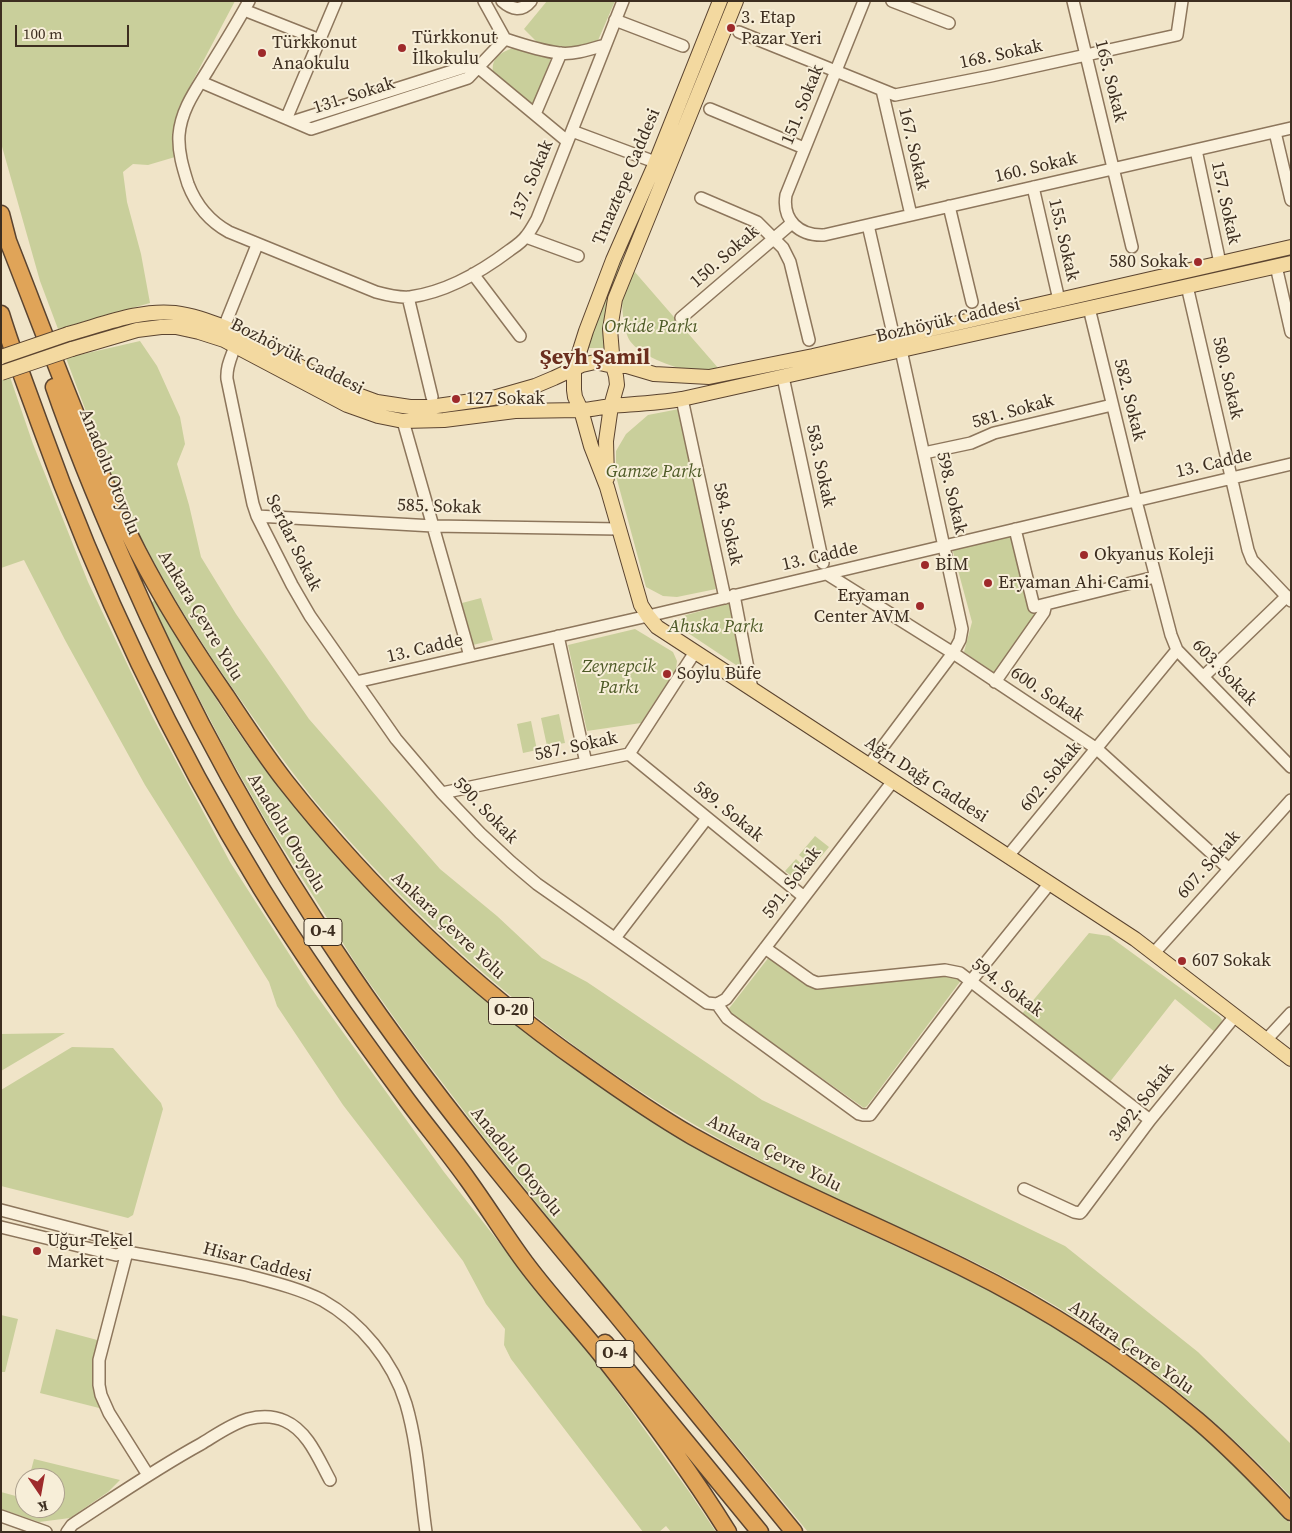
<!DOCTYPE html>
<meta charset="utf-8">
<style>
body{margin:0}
#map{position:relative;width:1292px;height:1533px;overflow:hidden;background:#f0e4c8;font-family:"Source Serif 4",serif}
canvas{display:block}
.frame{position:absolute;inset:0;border:2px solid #3d2e20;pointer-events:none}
.north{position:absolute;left:15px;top:1468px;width:50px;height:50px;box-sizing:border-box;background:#f7eed8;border:1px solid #ada18e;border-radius:50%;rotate:168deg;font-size:14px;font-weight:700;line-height:20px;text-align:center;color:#3d2e20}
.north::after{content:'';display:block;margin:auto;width:18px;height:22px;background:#9e2a2b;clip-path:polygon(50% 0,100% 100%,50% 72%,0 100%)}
.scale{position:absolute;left:15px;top:25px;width:114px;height:22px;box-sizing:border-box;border:2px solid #3d2e20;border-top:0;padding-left:6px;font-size:15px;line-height:18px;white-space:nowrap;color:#3d2e20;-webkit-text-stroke:4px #f7eed8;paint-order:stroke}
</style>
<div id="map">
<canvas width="1292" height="1533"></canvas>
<div class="frame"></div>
<div class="north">K</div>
<div class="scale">100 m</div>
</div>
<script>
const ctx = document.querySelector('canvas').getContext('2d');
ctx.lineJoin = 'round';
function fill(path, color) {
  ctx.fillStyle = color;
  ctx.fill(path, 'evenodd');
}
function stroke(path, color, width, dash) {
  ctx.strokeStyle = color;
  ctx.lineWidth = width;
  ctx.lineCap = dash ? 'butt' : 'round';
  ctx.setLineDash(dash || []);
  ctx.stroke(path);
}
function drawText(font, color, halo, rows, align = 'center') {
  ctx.font = font + ' "Source Serif 4",serif';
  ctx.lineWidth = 4;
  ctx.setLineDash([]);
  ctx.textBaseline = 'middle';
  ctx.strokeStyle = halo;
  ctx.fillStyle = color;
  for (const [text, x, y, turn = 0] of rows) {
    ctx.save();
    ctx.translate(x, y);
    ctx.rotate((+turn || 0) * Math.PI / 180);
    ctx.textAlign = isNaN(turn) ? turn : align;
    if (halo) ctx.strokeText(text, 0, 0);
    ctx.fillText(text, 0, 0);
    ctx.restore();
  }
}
const green = new Path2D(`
 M1 1H235L179 107 172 136 175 157 148 165 133 164 123 172 127 202 141 254 150 303 58 329 40 281 1 143Z
 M547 1H615L596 45 563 49 539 44 524 29Z
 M725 1H729L637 229 624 253 617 278 606 348H587L594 322Z
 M515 47 553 53 533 105 529 104 493 72C491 57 502 52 515 47Z
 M634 271 719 369C709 369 698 371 688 370 671 367 640 355 630 341 623 331 620 298 624 287 626 282 631 276 634 271Z
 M140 341 157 366 180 417 185 444 177 464 189 505 201 557 236 614 309 719 440 869 497 916 542 958 587 982 762 1100 1065 1246 1198 1352 1291 1444V1497C1213 1413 1120 1340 1019 1285 964 1255 905 1230 848 1204 816 1190 785 1174 755 1158 591 1073 445 954 326 814 294 777 266 736 238 696 205 649 174 600 147 549 115 488 90 423 66 358Z
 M10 377 33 444 88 582 151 714 230 862 311 988 444 1172 512 1259 586 1348 690 1493 716 1532H671L666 1526 659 1532H643L511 1359 504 1345 505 1329 486 1304 463 1261 343 1105 277 1006 269 982 145 785 65 640 24 560 1 568V380Z
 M679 409 716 589 677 597 663 596 646 587 616 476V451L626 434 648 415Z
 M1014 534 1035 617 995 673 964 652 972 622 952 548Z
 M481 598 493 640 473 645 462 603Z
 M156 599C185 649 214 698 247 745 341 875 457 987 588 1078 621 1101 654 1124 688 1143 749 1178 812 1208 876 1237 923 1259 971 1280 1017 1306 1089 1346 1156 1394 1217 1449 1243 1473 1267 1499 1291 1524V1532H808L568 1242 483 1136 412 1043 358 967 269 826 228 754 150 604Z
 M731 603 745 671 679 627 680 619 686 615Z
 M635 629 673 652 677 661 676 669 641 723 587 731 568 645Z
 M559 714 565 743 547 746 541 718Z
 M531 721 537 750 523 753 517 724Z
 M815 836 829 847 813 866 799 855Z
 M796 859 809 871 799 882 785 871Z
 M1089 933 1109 936 1220 1017 1222 1020 1221 1024 1216 1033 1175 999 1109 1083 1021 1015Z
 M769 957 773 958 814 989 931 975H952L962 979 867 1106 864 1108 727 1011Z
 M65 1033 1 1071V1034Z
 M72 1047 113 1048 161 1103 163 1109 133 1215 128 1218 1 1186V1090Z
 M1 1315 18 1319 5 1372H1Z
 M56 1329 101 1341 103 1409 40 1393Z
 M34 1459 120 1480 108 1492 70 1518 39 1522 1 1509V1492L23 1498 25 1493V1508H55V1478H29Z`);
const minor = new Path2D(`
 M249 1C236 25 222 47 208 70 195 91 181 110 179 135 178 152 183 168 188 184 196 205 209 221 229 232L376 292C387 295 399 298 410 297 446 292 481 272 510 250 516 246 523 241 527 235 531 230 534 224 537 219L623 1
 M484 1 505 39C523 45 541 51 559 53 574 55 591 49 605 45
 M502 1C512 10 522 12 531 1
 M864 1 786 195C782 220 799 236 824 235L1291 128
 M892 1 949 23
 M1073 1 1132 247
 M244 10 320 40
 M615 20 683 46
 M739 32 895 95 991 76 1177 35 1182 1
 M201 82 311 129 468 78 505 39
 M882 90 911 215
 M710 109 804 148
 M535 114 561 53
 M287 117 336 1
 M295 121 465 67 479 68 567 141
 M572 131 655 162
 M1275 132 1291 200
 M1196 150 1220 263
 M1033 187 1059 300
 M701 198 757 222 783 248 790 262 809 340
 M949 206 972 302
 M868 225 894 338
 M526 237 578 256
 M1276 266 1291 332
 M473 274 520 336
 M1187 286 1248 550 1252 560 1291 601
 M408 297 432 397
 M1089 308 1136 501 1171 635 1177 650 1291 767
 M681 318 792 223
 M224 327 257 245
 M235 346C231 358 226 367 227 379L253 504 257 516 292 585 310 616 396 739 442 793 480 833 511 862 537 884 707 1003 717 1004
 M783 377 823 563
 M682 399 725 598
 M403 421 470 656
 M924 453 971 443 994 433 1112 405
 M257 516 433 526 619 529
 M1015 529 1034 607 1155 577
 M827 574 953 653 1097 749 1229 869
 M734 595 752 689
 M558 636 586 763
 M1203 677 1287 596
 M356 682 648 616 1291 464
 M995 682 1044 612 1046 604
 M629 754 804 897
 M869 765 953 653 960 640 962 629 901 350
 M442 793 629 754 695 652
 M1008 856 1177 650
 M615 938 707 818
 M765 948 810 980 817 983 945 970 960 973 1150 1120
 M1154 953 1291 800
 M717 1004 727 1018 859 1114 863 1115H870L971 981 1050 883
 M717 1004 726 999 893 781
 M1266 1040 1291 1013
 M1024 1189 1074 1212 1080 1213 1082 1211 1150 1120 1235 1016
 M1 1210 120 1241 127 1252
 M1 1227 116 1255 127 1252C167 1259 207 1266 246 1275 272 1282 298 1288 322 1300 361 1322 393 1361 406 1404 418 1445 420 1490 426 1532
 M127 1252 99 1360V1385L101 1395 109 1413 148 1475
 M1 1516 46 1532
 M67 1532 72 1525C115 1497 157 1468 201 1444 216 1435 231 1424 248 1419 260 1416 274 1416 285 1421 308 1431 319 1460 330 1480`);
const major = new Path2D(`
 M720 1 653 169 613 260 586 331 574 369V390L575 397 581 410C591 410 601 407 612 406 635 404 658 403 682 399L1291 263
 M736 1 615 299 610 329 613 366H627L654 374 709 377 813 356 1291 247
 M68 334C102 325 140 309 175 313 192 315 208 321 224 327L347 391 377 402 410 407H430L493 398 535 386 554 378 582 365 595 362 613 366 616 376 617 385 611 406 606 441 607 478
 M72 349 137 330 161 327H176L199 332 224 340 347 405 378 416 403 421 444 420 515 411 581 410 591 446 607 487 641 605 648 616 657 627 1135 939 1291 1059`);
const highway = new Path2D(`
 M1 214 8 241C49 345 87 452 138 552 164 602 194 650 226 696 245 725 264 754 285 781 370 889 470 985 583 1064 618 1089 654 1114 692 1136 779 1185 872 1223 962 1267 1046 1308 1126 1360 1197 1420 1230 1448 1261 1480 1291 1512
 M1 314C12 350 26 386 39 422 97 584 171 741 261 888 306 961 356 1031 407 1100 427 1127 449 1153 468 1180 486 1205 503 1232 521 1257 546 1292 576 1323 603 1357 647 1413 690 1471 728 1532
 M54 387C74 445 98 503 123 560 186 705 262 845 352 976 432 1094 524 1204 615 1313 675 1386 734 1459 794 1532
 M605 1343 760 1532`);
const majorBridge = new Path2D(`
 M1 357 68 334
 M1 373 72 349`);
const markers = [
 [731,28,5,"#9e2a2b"],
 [402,48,5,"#9e2a2b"],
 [262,53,5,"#9e2a2b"],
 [1198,262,5,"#9e2a2b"],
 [456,399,5,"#9e2a2b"],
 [1084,555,5,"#9e2a2b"],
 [925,565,5,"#9e2a2b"],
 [988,583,5,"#9e2a2b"],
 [920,606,5,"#9e2a2b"],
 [667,674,5,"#9e2a2b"],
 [1182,961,5,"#9e2a2b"],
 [37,1251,5,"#9e2a2b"]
];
const shields = [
 [323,932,38],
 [511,1011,45],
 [615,1354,38]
];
const shieldNames = [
 ["O-4",323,932],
 ["O-20",511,1011],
 ["O-4",615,1354]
];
const poiNames = [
 ["3. Etap",741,18],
 ["Pazar Yeri",741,39],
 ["Türkkonut",412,38],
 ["İlkokulu",412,59],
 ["Türkkonut",272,43],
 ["Anaokulu",272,64],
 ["580 Sokak",1188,262,"right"],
 ["127 Sokak",466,399],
 ["Okyanus Koleji",1094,555],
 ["BİM",935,565],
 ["Eryaman Ahi Cami",998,583],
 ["Eryaman",910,596,"right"],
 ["Center AVM",910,617,"right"],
 ["Soylu Büfe",677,674],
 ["607 Sokak",1192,961],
 ["Uğur Tekel",47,1241],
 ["Market",47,1262]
];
const streetNames = [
 ["168. Sokak",1001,55,-12],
 ["165. Sokak",1110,81,76],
 ["131. Sokak",354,96,-18],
 ["151. Sokak",803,105,-68],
 ["167. Sokak",913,149,77],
 ["160. Sokak",1036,168,-13],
 ["Tınaztepe Caddesi",627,177,-67],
 ["137. Sokak",532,180,-67],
 ["157. Sokak",1225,203,78],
 ["155. Sokak",1063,240,77],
 ["150. Sokak",725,257,-41],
 ["Bozhöyük Caddesi",948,321,-13],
 ["Bozhöyük Caddesi",297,357,27],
 ["580. Sokak",1227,378,77],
 ["582. Sokak",1129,400,76],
 ["581. Sokak",1013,412,-16],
 ["13. Cadde",1214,464,-13],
 ["583. Sokak",820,466,78],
 ["Anadolu Otoyolu",109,472,68],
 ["598. Sokak",951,493,77],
 ["585. Sokak",439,507,2],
 ["584. Sokak",727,524,78],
 ["Serdar Sokak",293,543,64],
 ["13. Cadde",820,557,-13],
 ["Ankara Çevre Yolu",200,616,59],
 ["13. Cadde",425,649,-13],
 ["603. Sokak",1224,673,46],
 ["600. Sokak",1047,695,34],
 ["587. Sokak",576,747,-12],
 ["602. Sokak",1051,777,-50],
 ["Ağrı Dağı Caddesi",926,780,33],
 ["590. Sokak",485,811,46],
 ["589. Sokak",728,812,39],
 ["Anadolu Otoyolu",286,833,59],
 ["607. Sokak",1209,865,-48],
 ["591. Sokak",792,883,-53],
 ["Ankara Çevre Yolu",448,926,43],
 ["594. Sokak",1007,988,37],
 ["3492. Sokak",1142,1103,-52],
 ["Ankara Çevre Yolu",774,1154,27],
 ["Anadolu Otoyolu",516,1162,51],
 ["Hisar Caddesi",257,1263,15],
 ["Ankara Çevre Yolu",1131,1348,35]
];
const parkNames = [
 ["Orkide Parkı",651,327],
 ["Gamze Parkı",654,472],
 ["Ahıska Parkı",716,627],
 ["Zeynepcik",619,667],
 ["Parkı",619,688]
];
const districtNames = [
 ["Şeyh Şamil",595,358]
];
fill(green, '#c9cf9b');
stroke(minor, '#8d765c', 14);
stroke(major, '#5b4430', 16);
stroke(highway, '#5b4430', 19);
stroke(minor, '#faf1dc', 11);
stroke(major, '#f3d9a0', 14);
stroke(highway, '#e0a458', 16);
stroke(majorBridge, '#5b4430', 16, []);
stroke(majorBridge, '#f3d9a0', 14);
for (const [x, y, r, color] of markers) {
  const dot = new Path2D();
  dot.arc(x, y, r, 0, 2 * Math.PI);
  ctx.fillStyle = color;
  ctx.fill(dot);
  stroke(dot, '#f7eed8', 2);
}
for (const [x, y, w] of shields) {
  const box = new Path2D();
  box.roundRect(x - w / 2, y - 13.5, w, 27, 4);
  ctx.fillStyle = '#f7eed8';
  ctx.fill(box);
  stroke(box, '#3d2e20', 1);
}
drawText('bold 16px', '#3d2e20', null, shieldNames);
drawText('18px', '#3d2e20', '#f7eed8', poiNames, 'left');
drawText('18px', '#3d2e20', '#f7eed8', streetNames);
drawText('italic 18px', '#4d5a26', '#f7eed8', parkNames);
drawText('bold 22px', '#6b2e1e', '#f7eed8', districtNames);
</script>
